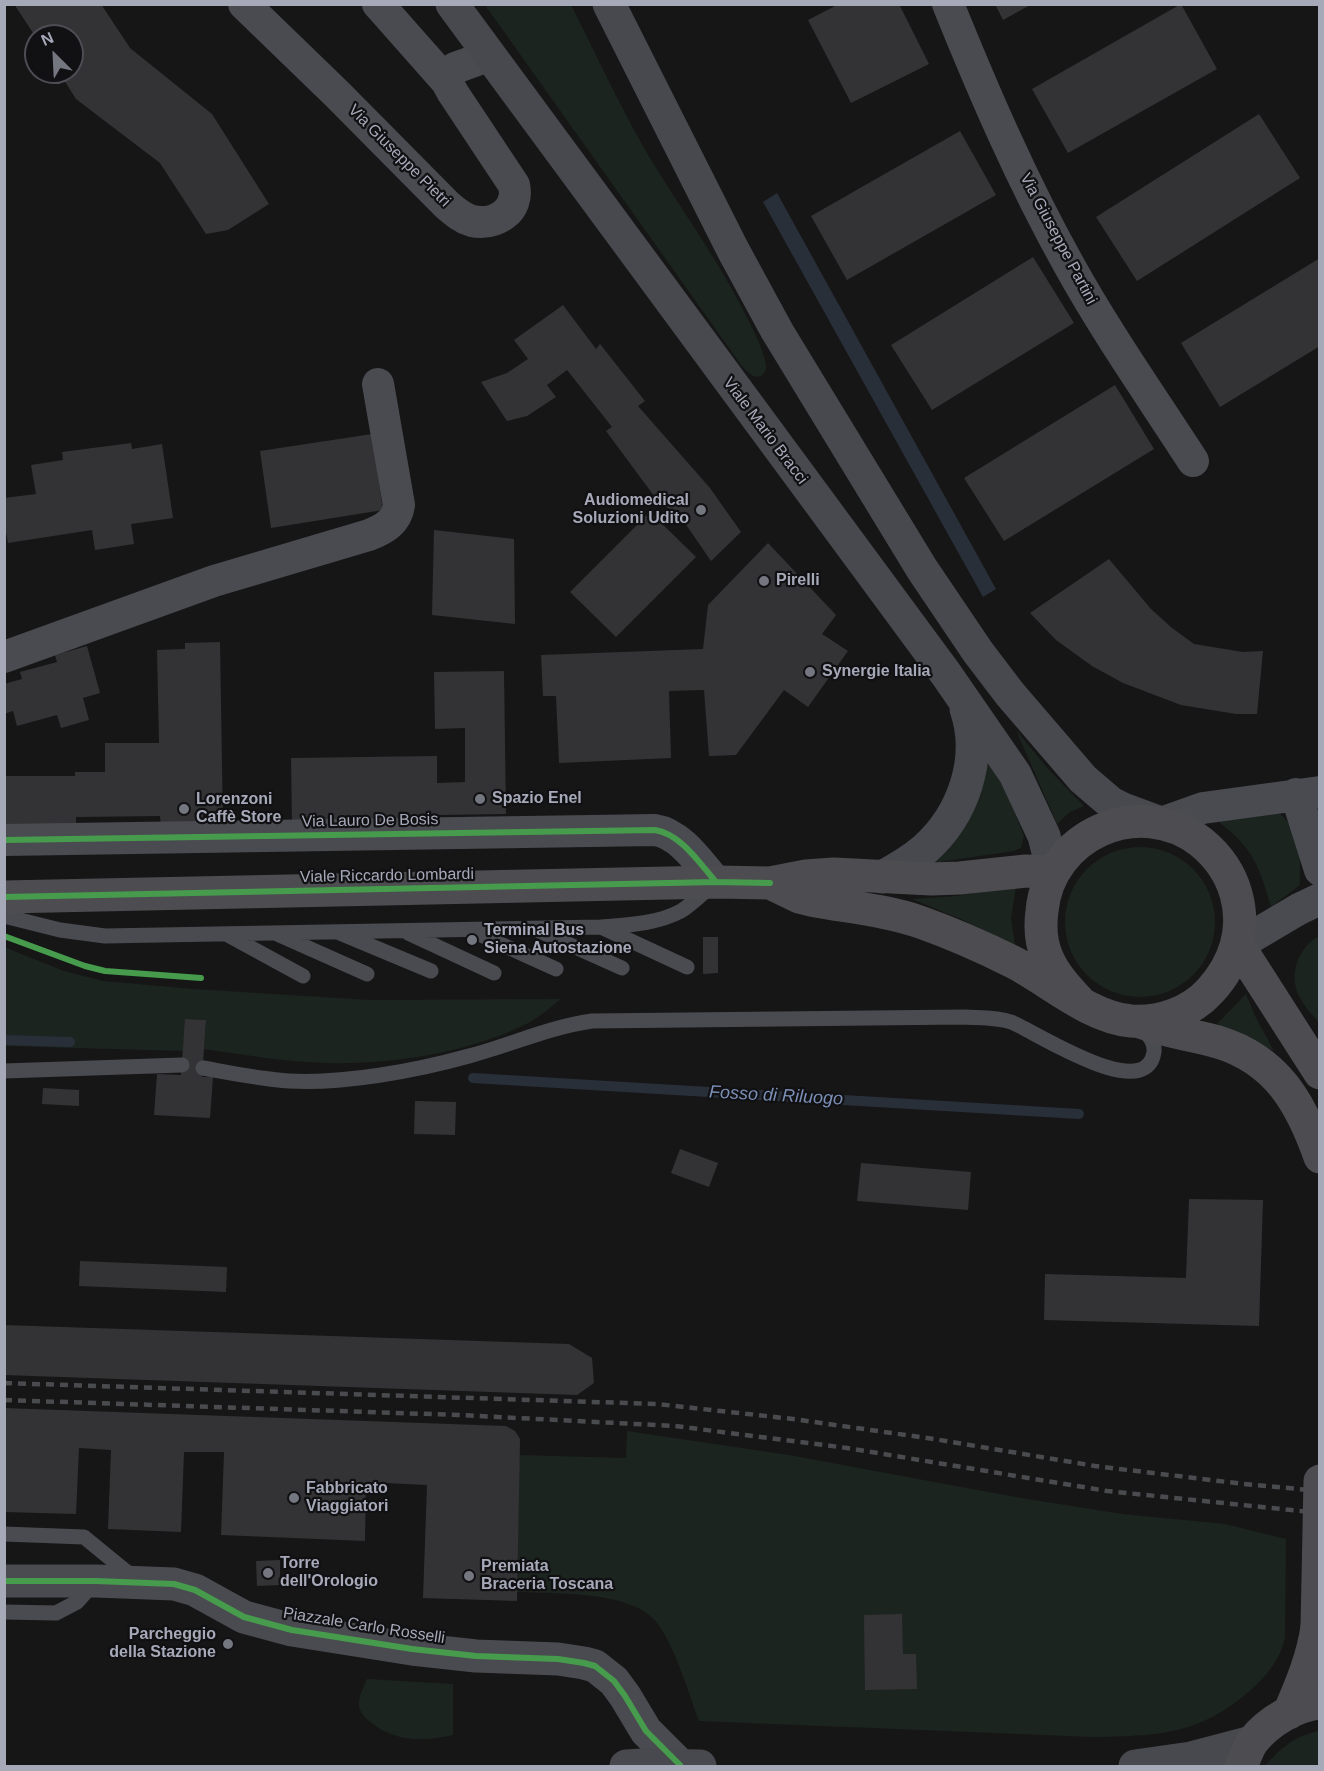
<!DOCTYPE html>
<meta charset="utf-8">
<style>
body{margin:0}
#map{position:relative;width:1324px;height:1771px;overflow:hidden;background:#161617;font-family:Arial,sans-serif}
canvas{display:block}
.frame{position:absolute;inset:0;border:6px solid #a6a9b8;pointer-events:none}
.north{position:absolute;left:24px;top:24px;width:60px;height:60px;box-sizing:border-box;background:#111013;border:2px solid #4d4d55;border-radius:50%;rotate:336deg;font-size:16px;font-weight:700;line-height:24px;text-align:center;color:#a6a9b8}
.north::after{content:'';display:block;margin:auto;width:21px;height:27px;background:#747680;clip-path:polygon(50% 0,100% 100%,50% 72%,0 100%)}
</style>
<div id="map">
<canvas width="1324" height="1771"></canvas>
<div class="frame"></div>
<div class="north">N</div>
</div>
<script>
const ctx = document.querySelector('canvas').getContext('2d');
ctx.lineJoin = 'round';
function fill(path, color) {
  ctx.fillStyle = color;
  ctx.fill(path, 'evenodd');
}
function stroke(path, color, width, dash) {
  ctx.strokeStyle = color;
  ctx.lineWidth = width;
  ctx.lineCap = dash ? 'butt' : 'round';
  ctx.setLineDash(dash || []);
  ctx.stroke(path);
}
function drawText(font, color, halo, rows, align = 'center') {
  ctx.font = font + ' Arial,sans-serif';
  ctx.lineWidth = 4.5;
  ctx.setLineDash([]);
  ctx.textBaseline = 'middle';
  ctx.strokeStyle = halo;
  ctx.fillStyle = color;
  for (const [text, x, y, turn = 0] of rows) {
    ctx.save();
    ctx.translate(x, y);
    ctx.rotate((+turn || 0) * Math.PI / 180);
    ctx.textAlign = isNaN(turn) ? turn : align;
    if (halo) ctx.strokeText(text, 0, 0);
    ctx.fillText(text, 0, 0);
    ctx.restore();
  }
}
const green = new Path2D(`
 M485 5H571C597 56 621 109 650 158 680 208 715 255 741 306 750 323 760 342 765 360 766 365 767 369 764 373 754 386 739 362 734 355Z
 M1016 730 1049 770 1084 806 1070 812 1057 824Z
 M987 756 1009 798 1024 836 1021 848 1014 851 932 863Z
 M1275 810C1303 830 1300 854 1300 885L1271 907C1258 863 1253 848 1215 819Z
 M1065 922a75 75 0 1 1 150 0a75 75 0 1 1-150 0Z
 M1016 887 1011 918 1015 945 965 921 912 899 957 896Z
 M1319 936V1023C1314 1016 1306 1009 1302 1001 1287 978 1296 949 1319 936Z
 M4 947 64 971 103 981 194 989 370 1000 561 999C552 1006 542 1015 532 1021 475 1052 391 1065 327 1063 286 1062 245 1055 204 1049L206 1020 186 1019 183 1051 5 1046Z
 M1246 994 1256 1018 1274 1051 1217 1024Z
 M627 1431 789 1455 1021 1498 1123 1514 1225 1524 1286 1539 1285 1638C1280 1659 1268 1674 1253 1688 1201 1735 1159 1736 1093 1737L699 1721C689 1694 674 1644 657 1623 632 1590 555 1594 517 1592L519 1455 626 1458Z
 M367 1679 453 1684V1735C424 1742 393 1742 369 1721 363 1716 358 1710 359 1701 360 1694 364 1686 367 1679Z
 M1319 1731V1766H1265C1282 1747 1294 1736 1319 1731Z`);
const water = new Path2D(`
 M777 193 996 589 983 597 763 202Z`);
const stream = new Path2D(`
 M4 1040 70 1042
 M473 1078 1079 1114`);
const building = new Path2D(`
 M14 4H101L130 48 212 114 269 204 228 230 206 234 160 163 76 99 59 72H72V36H35Z
 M839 4H899L929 64 851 103 808 20Z
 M995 4H1032L1003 20Z
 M1181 4 1217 69 1068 153 1032 89Z
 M1259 114 1300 178 1137 281 1096 217Z
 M960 131 996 195 847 280 811 216Z
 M1033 257 1074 323 932 410 891 345Z
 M1320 258V346L1220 407 1181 343Z
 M563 305 596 349 600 344 645 401 638 406 710 488 741 532 711 561 678 513 660 504 606 431 612 427 567 370 547 385 556 397 527 416 507 421 481 382 507 373 528 359 514 340Z
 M1115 385 1154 449 1004 541 964 478Z
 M372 434 383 510 271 528 260 451Z
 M131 443 132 449 162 444 173 518 131 524 134 544 95 550 92 530 8 543 4 521V498L36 494 31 465 63 460 62 452Z
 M650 512 696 557 616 637 570 592Z
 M434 530 514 539 515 624 432 615Z
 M768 543 836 615 822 634 848 651 808 707 784 690 736 755 709 756 704 690 669 691 671 758 559 763 556 696H543L541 655 703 649 708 605Z
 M1109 559 1151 609 1172 628 1194 644 1243 652 1263 651 1257 714H1236L1181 705 1123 683 1092 666 1056 640 1030 613Z
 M220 642 223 826 161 827 160 816 76 817V825L4 826V776H75V772H105V743H159L157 650 185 649V643Z
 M87 646 100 693 83 698 89 720 61 728 57 715 17 726 13 711 4 714V684L22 679 20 672 57 662 55 655Z
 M504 671 506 814 438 815V824L292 826 291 758 437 756V783L465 782V728L435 729 434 672Z
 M703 937H718V973L703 974Z
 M185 1019 206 1020 202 1077H213L210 1118 154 1115 157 1074 181 1075Z
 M43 1088 79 1090V1106L42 1104Z
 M415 1101 456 1102 455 1135 414 1134Z
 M680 1149 718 1163 709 1187 671 1173Z
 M861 1163 971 1172 968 1210 857 1201Z
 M1189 1199 1263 1200 1259 1326 1044 1320 1045 1274 1186 1278Z
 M80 1261 227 1267 226 1292 79 1286Z
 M4 1325 569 1344 592 1358 594 1383 577 1395 4 1375Z
 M4 1408 506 1426 515 1431 520 1439 517 1601 423 1598 427 1485 366 1482 365 1541 221 1535 224 1452H184L181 1532 108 1529 111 1450 79 1448 76 1514 4 1512Z
 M280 1560V1585L257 1586 256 1561Z
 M902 1614 903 1654H916L917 1689 865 1690 864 1615Z`);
const service = new Path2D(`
 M4 916 60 930 105 936 601 927C627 925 657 924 681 911 692 904 702 894 711 886
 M603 928 687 967
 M537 930 622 968
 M472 931 556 969
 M340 933 431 971
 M408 933 494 973
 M226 934 303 976
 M277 934 367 974
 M203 1068C231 1073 260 1079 289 1081 344 1084 415 1071 469 1056 511 1045 549 1027 592 1021L964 1017C980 1018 996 1017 1011 1022 1033 1030 1146 1106 1154 1052 1155 1042 1149 1036 1142 1028
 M4 1071 182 1065
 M4 1534 84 1537 133 1577
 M4 1612 56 1613 77 1602 94 1583`);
const minor = new Path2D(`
 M244 4 337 94 447 205C455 212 462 218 472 221 495 226 520 211 514 185L453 93 447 82V77L455 68 488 56
 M378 4 447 82
 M948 4C984 93 1022 181 1069 265 1106 332 1151 396 1193 461
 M4 657 214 581 369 535C384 529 397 522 399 505L378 384
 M1296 794 1320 870
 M1161 823 1203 808 1320 792
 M4 840 655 830C681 834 700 864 716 882
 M1238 945 1299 909 1320 899`);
const tertiary = new Path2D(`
 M4 1581H96L174 1584 195 1590 244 1617 292 1630 412 1649 476 1656 558 1659 584 1663 595 1666 614 1681 625 1696 646 1731 680 1765`);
const secondary = new Path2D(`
 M452 4 946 674 1015 774 1044 836 1053 872
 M609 4 733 250 777 331 922 569 978 652 1010 694 1083 779 1111 803 1123 809 1161 823
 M882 877C897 869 911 861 925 849 963 815 983 759 966 709
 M626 1766 643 1765 700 1766
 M1135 1766 1191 1758 1252 1742`);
const primary = new Path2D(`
 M770 883 799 897 811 900C847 907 885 910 920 922 951 933 983 947 1013 962 1050 981 1089 1017 1131 1021 1160 1023 1191 1012 1210 991 1235 964 1246 929 1236 894 1230 872 1218 856 1201 842 1139 794 1049 835 1042 911 1040 926 1041 943 1047 957 1054 974 1066 987 1079 1001
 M4 897 716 882 770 883 806 876 834 874 931 879 960 878 1026 871 1053 872
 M1238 945 1320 1073
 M1143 1023C1168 1032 1193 1035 1218 1042 1277 1060 1301 1103 1320 1157
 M1289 1713C1301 1685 1313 1657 1317 1627
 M1241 1766C1245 1758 1248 1748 1253 1741 1268 1722 1296 1705 1320 1703`);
const rail = new Path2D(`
 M4 1383 657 1404 793 1419 934 1439 1095 1466 1244 1484 1320 1491
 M4 1400 459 1415 675 1426 847 1448 1107 1491 1320 1513`);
const primaryBridge = new Path2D(`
 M1317 1627 1320 1481`);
const cycleway = new Path2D(`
 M4 840 655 830C681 834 700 864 716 882
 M4 897 716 882 770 883
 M4 936 85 966 105 971 201 978
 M4 1581H96L174 1584 195 1590 244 1617 292 1630 412 1649 476 1656 558 1659 584 1663 595 1666 614 1681 625 1696 646 1731 680 1765`);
const markers = [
 [701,510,6,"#747680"],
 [764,581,6,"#747680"],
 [810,672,6,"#747680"],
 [480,799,6,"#747680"],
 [184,809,6,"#747680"],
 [472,940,6,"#747680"],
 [294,1498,6,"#747680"],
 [268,1573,6,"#747680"],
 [469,1576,6,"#747680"],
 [228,1644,6,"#747680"]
];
const streetNames = [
 ["Via Giuseppe Pietri",399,156,45],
 ["Via Giuseppe Partini",1058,239,62],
 ["Viale Mario Bracci",765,431,53],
 ["Via Lauro De Bosis",370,821,-1],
 ["Viale Riccardo Lombardi",387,876,-1],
 ["Piazzale Carlo Rosselli",364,1626,9]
];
const poiNames = [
 ["Audiomedical",689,501,"right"],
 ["Soluzioni Udito",689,519,"right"],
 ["Pirelli",776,581],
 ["Synergie Italia",822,672],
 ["Spazio Enel",492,799],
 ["Lorenzoni",196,800],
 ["Caffè Store",196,818],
 ["Terminal Bus",484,931],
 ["Siena Autostazione",484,949],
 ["Fabbricato",306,1489],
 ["Viaggiatori",306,1507],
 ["Torre",280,1564],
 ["dell'Orologio",280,1582],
 ["Premiata",481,1567],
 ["Braceria Toscana",481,1585],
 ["Parcheggio",216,1635,"right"],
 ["della Stazione",216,1653,"right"]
];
const waterNames = [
 ["Fosso di Riluogo",776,1096,3]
];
fill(green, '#1c241f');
fill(water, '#292f39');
stroke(stream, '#292f39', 10);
fill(building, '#333335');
stroke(service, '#4a4b50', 15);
stroke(minor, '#4a4b50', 32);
stroke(tertiary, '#4a4b50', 33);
stroke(secondary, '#48494e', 33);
stroke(primary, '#4d4d51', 33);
stroke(rail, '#4a4b4f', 4.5, [8, 6]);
stroke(primaryBridge, '#4d4d51', 33);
stroke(cycleway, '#469c4c', 6);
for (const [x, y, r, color] of markers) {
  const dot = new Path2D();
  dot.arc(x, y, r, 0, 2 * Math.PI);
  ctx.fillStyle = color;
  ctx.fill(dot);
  stroke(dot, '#111013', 2);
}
drawText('16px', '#a6a9b8', '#111013', streetNames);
drawText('bold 16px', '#a6a9b8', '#111013', poiNames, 'left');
drawText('italic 18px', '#7b90b6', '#111013', waterNames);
</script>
